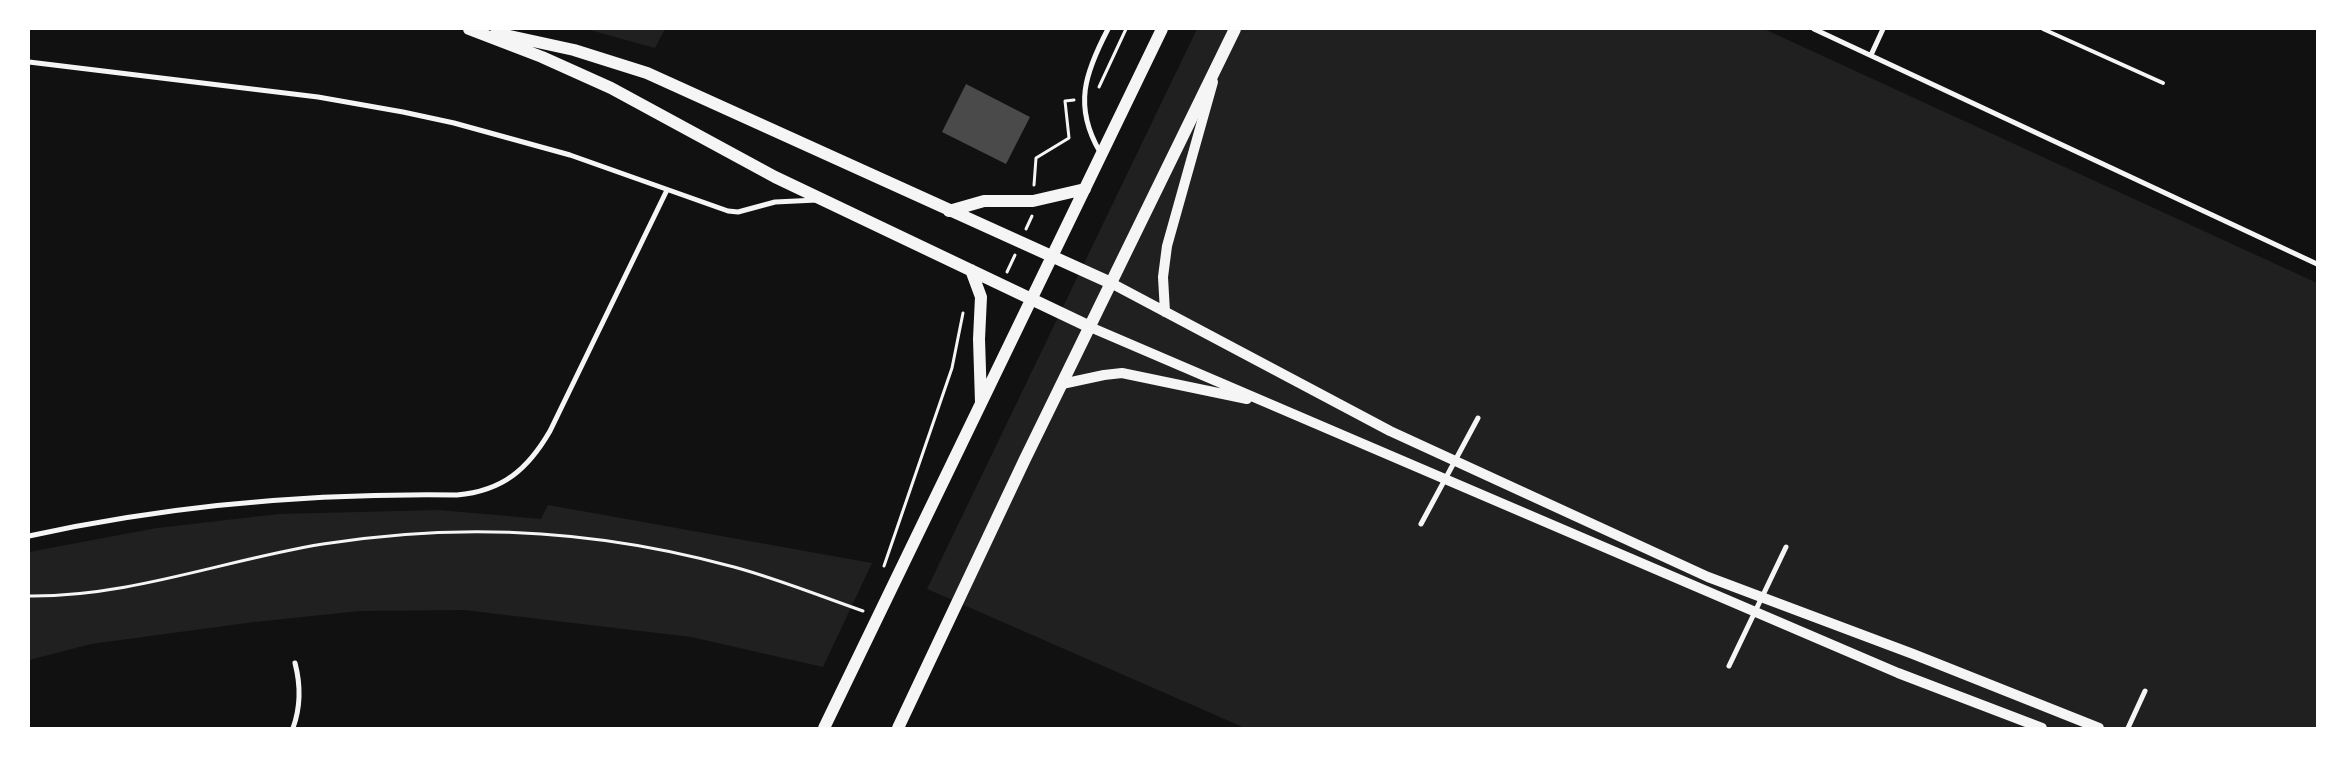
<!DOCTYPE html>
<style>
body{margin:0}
#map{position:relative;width:2346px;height:757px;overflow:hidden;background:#111;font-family:"Nunito Sans",sans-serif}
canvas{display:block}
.frame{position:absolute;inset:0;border:30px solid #fff;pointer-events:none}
</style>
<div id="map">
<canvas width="2346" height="757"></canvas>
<div class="frame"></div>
</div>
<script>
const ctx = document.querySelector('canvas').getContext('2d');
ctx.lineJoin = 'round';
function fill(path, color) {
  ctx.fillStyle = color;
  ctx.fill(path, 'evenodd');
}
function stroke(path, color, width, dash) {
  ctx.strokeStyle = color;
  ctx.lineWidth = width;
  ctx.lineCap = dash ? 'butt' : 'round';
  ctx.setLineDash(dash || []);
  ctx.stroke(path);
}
const green = new Path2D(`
 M586 29H665L655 48Z
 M1197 29H1764L2317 283V728H1245L927 589Z
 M548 505 872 563 823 667 691 637 464 610 360 611 254 622 91 644 29 660V552L157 528 279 514 439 510 541 519Z`);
const building = new Path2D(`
 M966 84 1030 117 1006 164 942 132Z`);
const path = new Path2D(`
 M1099 87 1126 29
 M1034 185 1036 158 1069 138 1065 101 1074 100
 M1026 229 1032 216
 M1007 272 1015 255
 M884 566 952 368 963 313
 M29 596C130 597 224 560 323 544 460 522 600 530 734 567 778 579 820 596 863 611`);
const service = new Path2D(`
 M2043 29 2163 83`);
const minor = new Path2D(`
 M1814 29 2317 264
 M1871 55 1883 29
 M29 62 318 97 403 112 454 123 570 155 728 211 738 212 775 202 817 200
 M1100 152C1073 106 1085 73 1108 29
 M1421 524 1478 418
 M29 536C170 505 313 493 457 495 503 491 528 469 550 431L667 190
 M1729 666 1786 547
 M293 728C301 706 301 686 295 663
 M2128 728 2145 691`);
const secondary = new Path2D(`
 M1111 283 1390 431 1708 577 1913 654 2099 728
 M1165 312 1163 277 1167 246 1213 82
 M1090 327 1898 673 2042 728
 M1062 384 1104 375 1122 373 1247 399`);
const primary = new Path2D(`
 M469 29 542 57 611 88 775 177 1090 327
 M496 33 574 50 647 73 1111 283
 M949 211 984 201H1033L1085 189
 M971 270 981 297 979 339 981 402
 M824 728 1162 29
 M898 728 1025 459 1235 29`);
fill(green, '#202020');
fill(building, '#4a4a4a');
stroke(path, '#f5f5f5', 3);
stroke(service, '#f5f5f5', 4);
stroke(minor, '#f5f5f5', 5);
stroke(secondary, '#f5f5f5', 10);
stroke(primary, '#f5f5f5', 12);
</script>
